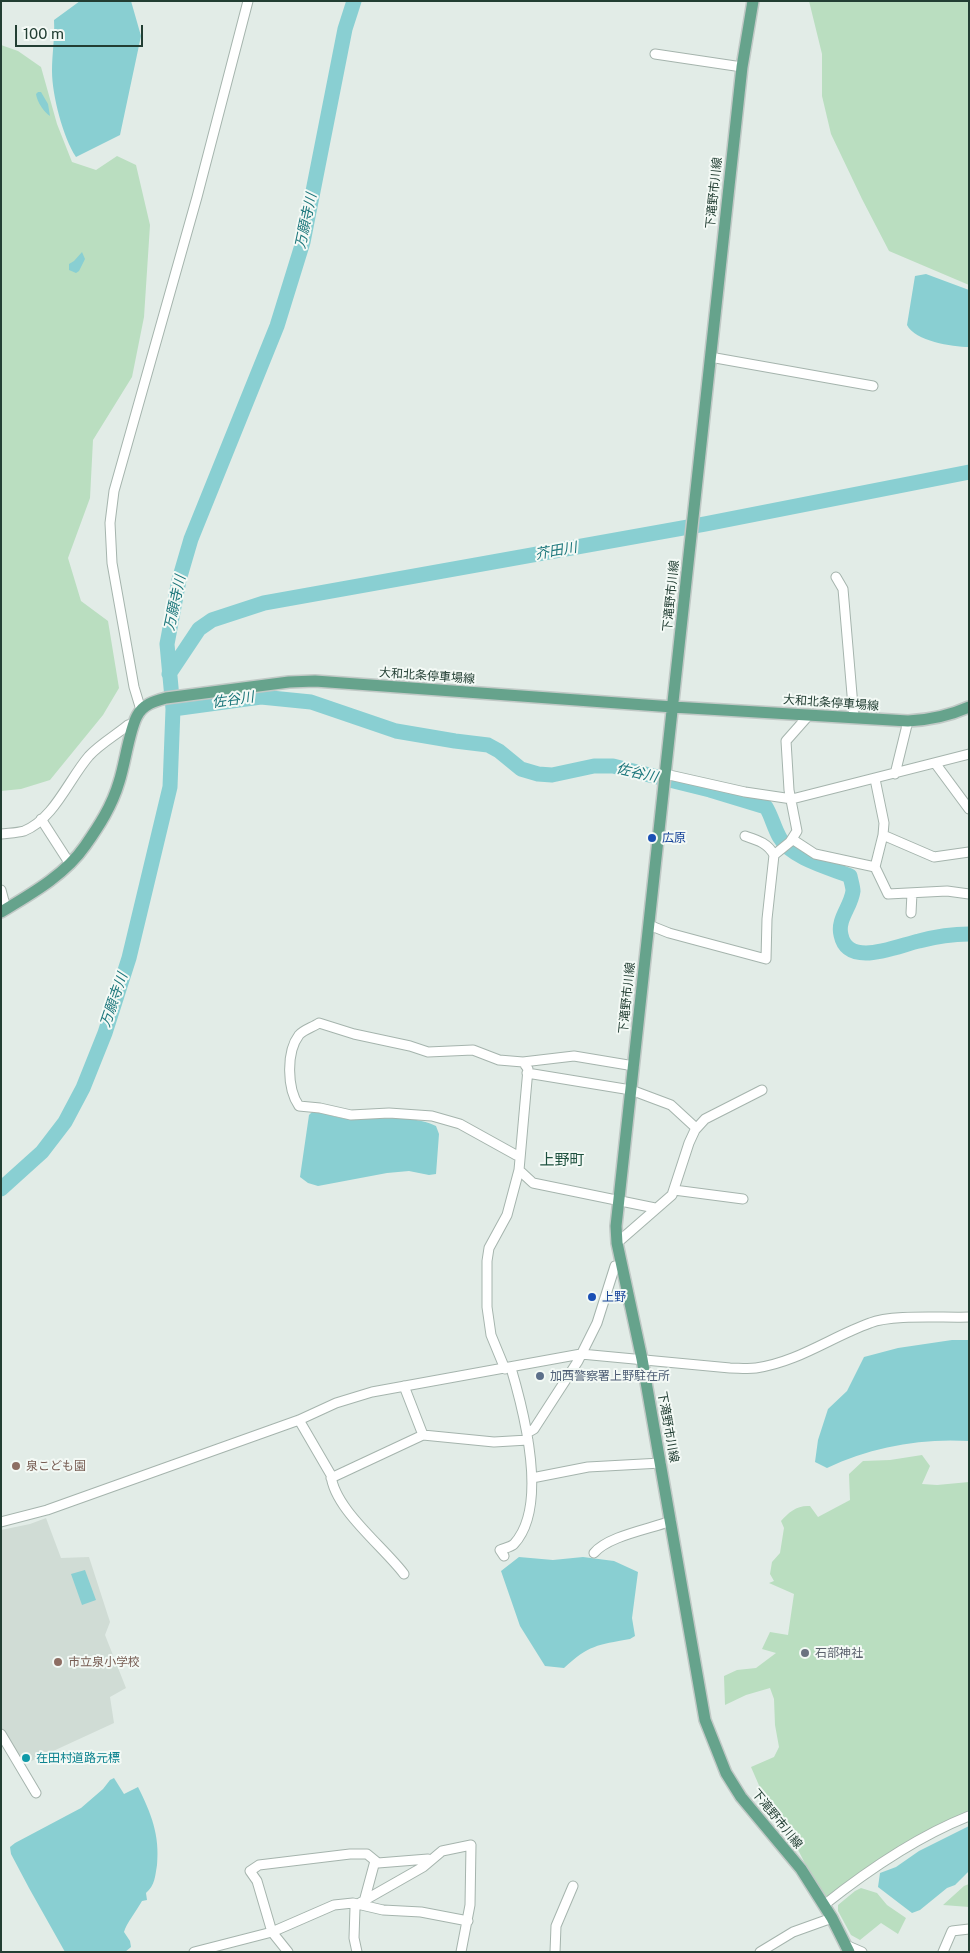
<!DOCTYPE html>
<meta charset="utf-8">
<style>
body{margin:0}
#map{position:relative;width:970px;height:1953px;overflow:hidden;background:#e2ece7;font-family:"Public Sans",sans-serif}
canvas{display:block}
.frame{position:absolute;inset:0;border:2px solid #223e33;pointer-events:none}
.scale{position:absolute;left:15px;top:25px;width:128px;height:22px;box-sizing:border-box;border:2px solid #223e33;border-top:0;padding-left:6px;font-size:15px;line-height:18px;white-space:nowrap;color:#223e33;-webkit-text-stroke:4px #f3f9f5;paint-order:stroke}
</style>
<div id="map">
<canvas width="970" height="1953"></canvas>
<div class="frame"></div>
<div class="scale">100 m</div>
</div>
<script>
const ctx = document.querySelector('canvas').getContext('2d');
ctx.lineJoin = 'round';
function fill(path, color) {
  ctx.fillStyle = color;
  ctx.fill(path, 'evenodd');
}
function stroke(path, color, width, dash) {
  ctx.strokeStyle = color;
  ctx.lineWidth = width;
  ctx.lineCap = dash ? 'butt' : 'round';
  ctx.setLineDash(dash || []);
  ctx.stroke(path);
}
function drawText(font, color, halo, rows, align = 'center') {
  ctx.font = font + ' "Public Sans","Noto Sans JP",sans-serif';
  ctx.lineWidth = 4;
  ctx.setLineDash([]);
  ctx.textBaseline = 'middle';
  ctx.strokeStyle = halo;
  ctx.fillStyle = color;
  for (const [text, x, y, turn = 0] of rows) {
    ctx.save();
    ctx.translate(x, y);
    ctx.rotate((+turn || 0) * Math.PI / 180);
    ctx.textAlign = isNaN(turn) ? turn : align;
    if (halo) ctx.strokeText(text, 0, 0);
    ctx.fillText(text, 0, 0);
    ctx.restore();
  }
}
const built = new Path2D(`
 M46 1518 61 1558 89 1557 110 1622 105 1635 126 1688 110 1697 114 1723 25 1764 1 1728V1530L30 1524Z`);
const green = new Path2D(`
 M809 1H969V285L889 251 862 199 831 134 822 96V54Z
 M1 45 18 51 41 67 57 124 72 162 96 170 117 156 136 165 150 225 144 317 132 377 93 440 90 498 68 558 81 601 108 621 119 688 103 715 50 780 21 789 1 791Z
 M922 1455 930 1466 922 1484 937 1485 969 1482V1812L827 1900 820 1893 791 1836 768 1806 751 1767 774 1757 779 1747 775 1725 774 1699 770 1688 746 1695 725 1705 724 1676 737 1670 756 1668 776 1653 762 1649 770 1632 788 1635 794 1594 769 1583 774 1581 770 1574 772 1562 780 1553 784 1528 781 1521C789 1512 797 1505 810 1506L818 1517 850 1500 849 1474 863 1461 890 1460Z
 M969 1884V1907L943 1905 964 1886Z
 M861 1888 877 1893 887 1905 906 1918 898 1934 881 1923 860 1940 851 1935 838 1911V1905L855 1891Z`);
const water = new Path2D(`
 M80 1H131L141 36 120 135 76 157C63 137 52 95 52 71 52 54 55 37 54 20Z
 M38 92H41L48 104 50 116C44 112 37 102 36 94Z
 M82 252 85 259 79 271 76 273 69 270V264L74 261Z
 M926 274 969 290V347C952 347 915 341 907 325L915 276Z
 M313 1111C325 1113 339 1119 351 1119 379 1120 410 1114 436 1126L439 1134 436 1174 429 1175 409 1171 387 1173 318 1186 308 1183 300 1177 309 1115Z
 M952 1340H969V1441C920 1438 871 1447 827 1468L815 1462 818 1440 828 1409 847 1391 864 1357 898 1348Z
 M519 1557 553 1560 583 1557 614 1561 638 1572 632 1618 635 1636 630 1639C597 1645 589 1645 564 1668L545 1666 520 1626 501 1571Z
 M85 1570 96 1600 82 1605 71 1574Z
 M114 1778 124 1794 138 1787C151 1813 160 1835 157 1865 155 1877 155 1885 146 1893L147 1900 142 1901C137 1910 126 1924 124 1932L130 1941 131 1947 125 1952H65L29 1888 11 1854 10 1847 15 1843 81 1808 103 1789 110 1780Z
 M969 1826V1871L955 1885 947 1888 920 1910 912 1913 878 1887 880 1873 896 1867 919 1851Z`);
const river = new Path2D(`
 M169 674 199 629 212 620 264 603 705 524 969 472
 M173 709 261 697 311 702 396 731 455 741 488 745 499 751 521 769 538 774 552 775 594 766H613L710 790 766 807C772 817 774 828 780 838 791 858 830 868 850 876 851 881 853 887 853 891 851 907 837 919 841 935 848 969 899 945 919 941 934 937 953 934 969 934
 M1 1189 42 1152 65 1122 83 1088 105 1033 129 958 170 787 173 709 167 644 179 580 191 539 277 326 303 242 345 29 354 1`);
const minor = new Path2D(`
 M655 54 742 67
 M710 357 873 386
 M836 577 843 589 854 718
 M141 710 134 687 112 563 110 523 114 491 197 197 248 1
 M935 763 969 809
 M665 774 745 792 792 799 969 754
 M895 774 908 721
 M875 779 884 823 883 835 875 867
 M41 819 70 864
 M1 834C9 833 17 833 24 831 54 819 69 779 89 756 100 744 116 735 128 725L134 723
 M883 835 934 857 969 852
 M792 839 815 854 875 867 888 894 947 891 969 894
 M774 855 790 842 797 831 789 790 786 741 809 715
 M1 890 6 909
 M911 913 912 893
 M649 925 669 933 766 959 767 919 774 855C768 843 757 840 745 836
 M527 1073 631 1090 671 1105 696 1128
 M520 1155H516L460 1124 432 1116 389 1113 351 1115 320 1108 299 1106C287 1089 286 1052 299 1035 303 1030 313 1027 319 1023L354 1034 410 1046 428 1052 473 1050 499 1060 523 1062 574 1056 634 1066
 M519 1170 533 1183 655 1208
 M674 1190 743 1199
 M617 1243 672 1195 689 1143 695 1130 705 1119 762 1090
 M505 1369 491 1335 487 1307V1261L489 1248 507 1215 519 1170 528 1069 523 1062
 M404 1386 423 1435
 M299 1420 331 1475C334 1509 384 1547 404 1574
 M527 1433 534 1429 578 1361 597 1323 615 1266H620
 M331 1478 423 1435 494 1442 528 1440
 M532 1478 588 1467 661 1463
 M1 1522 47 1510 299 1420 336 1403 372 1392 581 1354 730 1368C738 1368 748 1369 756 1368 798 1362 831 1337 870 1323 892 1314 943 1318 969 1317
 M594 1553C608 1536 650 1529 671 1521
 M504 1556 500 1550C505 1548 511 1547 514 1544 549 1506 524 1412 511 1368
 M1 1734 36 1793
 M366 1900 365 1898 375 1861
 M824 1905C868 1870 916 1837 969 1816
 M848 1946 862 1952
 M194 1952 272 1932 334 1905 353 1903 383 1910 421 1912 468 1921
 M288 1952 272 1932 257 1881 250 1871 259 1865 350 1854H367L378 1863 428 1859 430 1861
 M357 1952 354 1938 355 1908 358 1904 423 1867 442 1851 471 1845 470 1905 461 1952
 M555 1952 556 1926 573 1886
 M760 1952 793 1932 832 1918
 M943 1952 952 1931 969 1929`);
const major = new Path2D(`
 M753 1 742 67 616 1226 617 1243 642 1359 705 1720 726 1773 741 1797 801 1869 832 1918 849 1952
 M1 912C31 894 65 875 85 846 99 826 112 806 119 782 125 764 129 731 137 716 143 704 155 701 166 698L289 682 315 681 673 707 908 721C929 720 949 716 969 707`);
const markers = [
 [652,838,5,"#1a4fb4"],
 [592,1297,5,"#1a4fb4"],
 [540,1376,5,"#5c6f8a"],
 [16,1466,5,"#8d6e63"],
 [805,1653,5,"#6b7280"],
 [58,1662,5,"#8d6e63"],
 [26,1758,5,"#0f9aa8"]
];
const streetNames = [
 ["下滝野市川線",714,193,-84],
 ["下滝野市川線",671,596,-84],
 ["大和北条停車場線",427,676,4],
 ["大和北条停車場線",831,703,4],
 ["下滝野市川線",627,998,-84],
 ["下滝野市川線",668,1427,80],
 ["下滝野市川線",777,1819,51]
];
const transitNames = [
 ["広原",662,838],
 ["上野",602,1297]
];
const serviceNames = [
 ["加西警察署上野駐在所",550,1376]
];
const educationNames = [
 ["泉こども園",26,1466],
 ["市立泉小学校",68,1662]
];
const worshipNames = [
 ["石部神社",815,1653]
];
const cultureNames = [
 ["在田村道路元標",36,1758]
];
const waterNames = [
 ["万願寺川",306,221,-78],
 ["芥田川",556,551,-10],
 ["万願寺川",175,603,-78],
 ["佐谷川",233,700,-8],
 ["佐谷川",637,773,13],
 ["万願寺川",114,1000,-71]
];
const quarterNames = [
 ["上野町",562,1160]
];
fill(built, '#d0dcd5');
fill(green, '#badec0');
fill(water, '#89cfd2');
stroke(river, '#89cfd2', 15);
stroke(minor, '#a5b4ad', 11);
stroke(major, '#c1c9c6', 14);
stroke(minor, '#fff', 9);
stroke(major, '#66a38c', 11);
for (const [x, y, r, color] of markers) {
  const dot = new Path2D();
  dot.arc(x, y, r, 0, 2 * Math.PI);
  ctx.fillStyle = color;
  ctx.fill(dot);
  stroke(dot, '#f3f9f5', 2);
}
drawText('12px', '#223e33', '#f3f9f5', streetNames);
drawText('12px', '#164399', '#f3f9f5', transitNames, 'left');
drawText('12px', '#4e5e75', '#f3f9f5', serviceNames, 'left');
drawText('12px', '#785e54', '#f3f9f5', educationNames, 'left');
drawText('12px', '#5b616d', '#f3f9f5', worshipNames, 'left');
drawText('12px', '#0d838f', '#f3f9f5', cultureNames, 'left');
drawText('italic 14px', '#1b767b', '#f3f9f5', waterNames);
drawText('15px', '#1d503e', '#f3f9f5', quarterNames);
</script>
